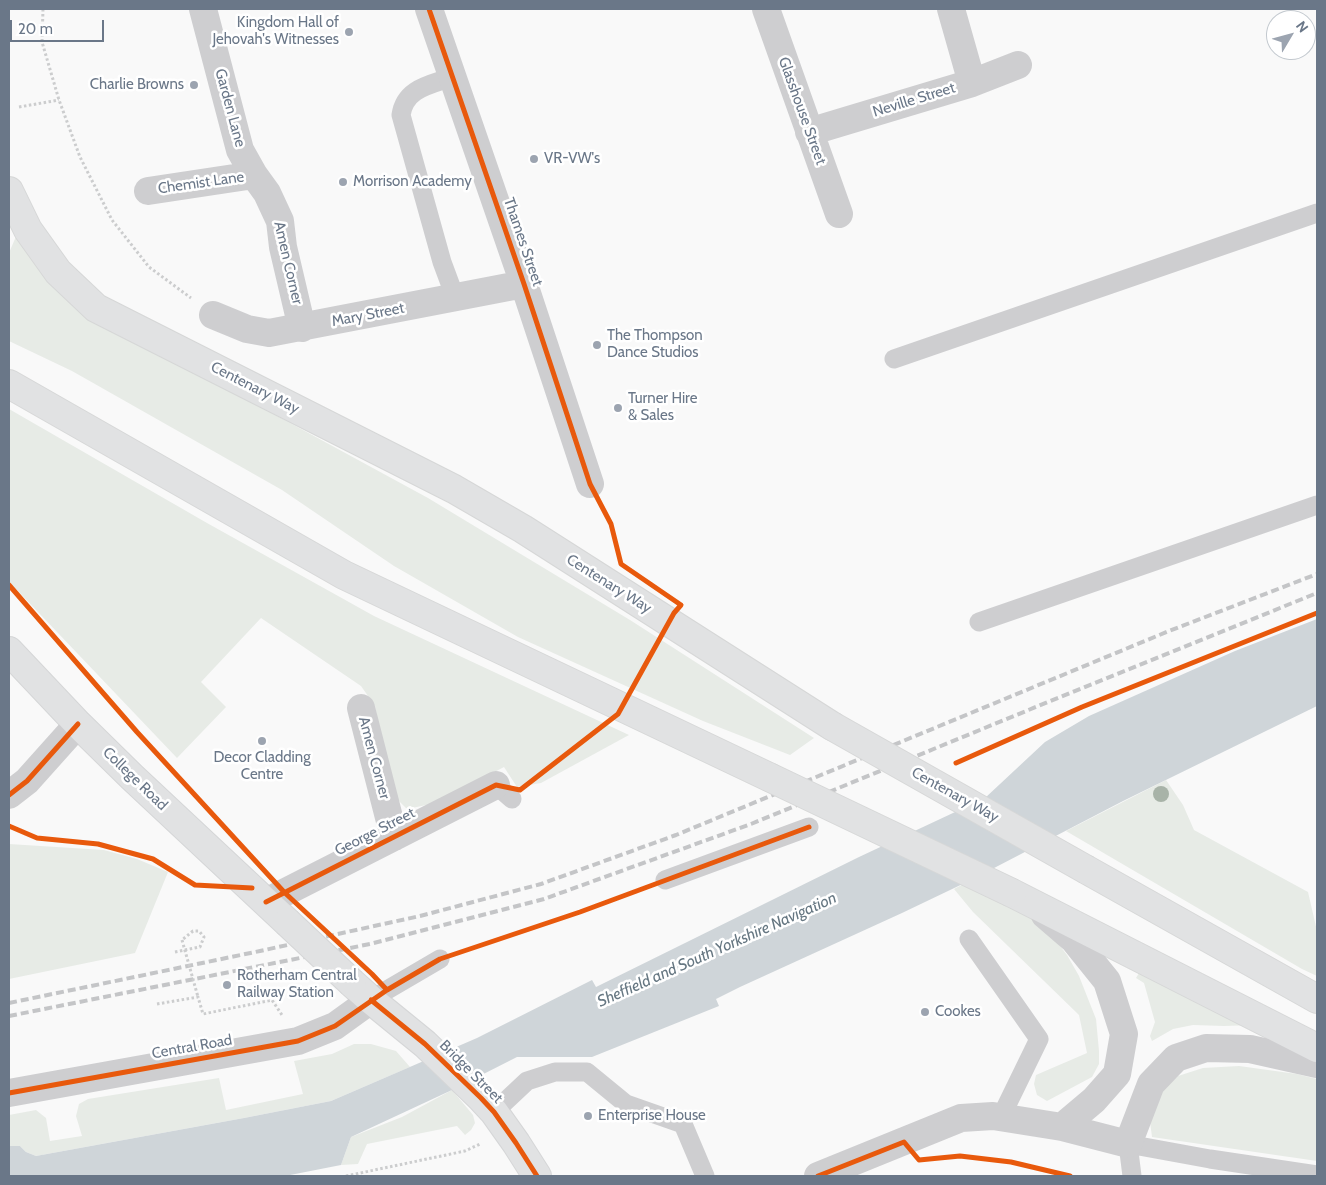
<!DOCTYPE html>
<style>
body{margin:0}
#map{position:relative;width:1326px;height:1185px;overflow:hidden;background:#f9f9f9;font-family:Cabin,sans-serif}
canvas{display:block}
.frame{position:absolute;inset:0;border:10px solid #6a7788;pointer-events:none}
.north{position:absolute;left:1266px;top:10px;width:50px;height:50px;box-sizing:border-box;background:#fff;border:1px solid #c3c9cf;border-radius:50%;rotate:53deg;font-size:14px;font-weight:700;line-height:20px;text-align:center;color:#6a7788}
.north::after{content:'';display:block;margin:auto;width:18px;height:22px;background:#9ca4b0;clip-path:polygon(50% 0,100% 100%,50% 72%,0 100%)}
.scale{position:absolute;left:10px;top:20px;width:94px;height:22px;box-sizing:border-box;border:2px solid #6a7788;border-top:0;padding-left:6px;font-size:15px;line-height:18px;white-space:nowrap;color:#6a7788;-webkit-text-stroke:4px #fff;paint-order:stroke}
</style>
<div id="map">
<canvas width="1326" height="1185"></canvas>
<div class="frame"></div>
<div class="north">N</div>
<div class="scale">20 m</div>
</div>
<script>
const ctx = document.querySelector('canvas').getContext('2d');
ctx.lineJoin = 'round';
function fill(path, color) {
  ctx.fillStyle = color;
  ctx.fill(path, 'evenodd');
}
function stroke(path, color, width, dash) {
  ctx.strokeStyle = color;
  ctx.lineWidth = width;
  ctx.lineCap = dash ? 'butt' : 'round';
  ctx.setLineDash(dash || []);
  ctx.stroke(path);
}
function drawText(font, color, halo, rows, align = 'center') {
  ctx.font = font + ' Cabin,sans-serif';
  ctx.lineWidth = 5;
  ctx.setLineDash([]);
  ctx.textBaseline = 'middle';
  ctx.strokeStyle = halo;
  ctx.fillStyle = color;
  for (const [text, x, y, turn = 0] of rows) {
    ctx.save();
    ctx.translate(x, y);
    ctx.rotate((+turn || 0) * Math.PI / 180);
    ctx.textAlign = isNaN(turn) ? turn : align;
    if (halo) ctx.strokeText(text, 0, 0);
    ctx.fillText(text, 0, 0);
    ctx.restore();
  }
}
const green = new Path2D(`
 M17 234 86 312 428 498 630 620 814 738 790 755 703 721 518 637 394 566 282 490 72 371 9 341V253Z
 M9 409 207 523 374 616 629 735 541 783 517 787 504 767 436 803 407 809 392 794 375 706 361 686 261 618 201 682 226 707 177 758 17 590 9 588Z
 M1166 780 1183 805 1194 830 1308 892 1317 931V976L1302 969 1066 831Z
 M9 844 104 850 137 859 168 872 135 953 9 979Z
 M971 880 1014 901 1051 934 1067 955 1079 976 1096 1019 1099 1051V1064L1092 1077 1047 1101 1037 1095 1034 1084 1036 1075 1087 1053 1079 1015 973 912 954 889Z
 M1142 968 1254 1025 1224 1026 1193 1025 1173 1029 1152 1041 1150 1036 1155 1022 1144 983 1136 978Z
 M354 1044H371L396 1051 410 1067 331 1101 244 1118 36 1156 26 1152 20 1146H9V1115L36 1110 46 1118 50 1141 82 1136 76 1116 79 1104 88 1099 219 1078 226 1110 303 1094 294 1061 332 1054Z
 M1239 1066 1297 1074 1317 1079V1161L1152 1137 1149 1114 1160 1093 1178 1076 1203 1068Z
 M452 1090 473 1115 475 1123 471 1130 465 1135 457 1126 367 1144 358 1164 341 1165 351 1137 402 1117Z`);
const water = new Path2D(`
 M1317 619V706L1123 801 971 880 902 913 740 987 716 999 719 1006 592 1057H517L452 1090 351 1137 341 1165 285 1176H9V1146H20L26 1152 36 1156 244 1118 331 1101 477 1038 592 980 596 987 859 857 985 798 1045 742 1089 716 1235 651Z`);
const path = new Path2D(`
 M43 9 42 42 59 100 80 157 112 220 149 267 191 298
 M19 107 59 100
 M603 509 611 524 619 555
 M531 781 599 729
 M175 952 200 947 204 937 199 931H193L182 940
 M157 1004 198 997 203 1014 272 1000 282 1015
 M346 1176 465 1151 480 1144`);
const lane = new Path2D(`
 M452 77C430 85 405 88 401 115L442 262 455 297
 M894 359 1317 213
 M979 622 1317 505
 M496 785 512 799
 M665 880 809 827
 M969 939 1039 1039 1001 1117
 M371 1000 387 990 440 959
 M494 1112 527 1081 555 1072H587L626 1104 683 1124 705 1176
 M1132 1176 1128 1144 1210 1159 1317 1175`);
const street = new Path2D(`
 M203 9 240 150 254 175 267 193 280 221 283 247 302 328
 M429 9 524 284 590 484
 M766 9 839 214
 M951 9 972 83
 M809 132 972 83 1018 65
 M148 191 254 175
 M213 315 247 329 269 333 524 284
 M361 708 394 837
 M9 795 27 781 78 724
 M266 902 496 785
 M1045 915 1074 940 1107 981 1124 1034 1117 1074 1094 1100 1062 1127
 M9 1093 298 1041 335 1026 371 1000
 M818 1176 961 1118 993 1116 1062 1127 1128 1144 1151 1084 1176 1058 1206 1048 1250 1049 1317 1064`);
const secondary = new Path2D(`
 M9 651 78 724 132 777 287 922
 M352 983 371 1000 425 1044 481 1098 494 1112 516 1143 537 1176`);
const primary = new Path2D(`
 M9 191 28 230 58 272 96 308 454 489 523 529 832 726
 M9 384 344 575 769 777
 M1087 870 1317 999
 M1012 893 1317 1048`);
const rail = new Path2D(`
 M9 1003 260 951 420 916 541 884 676 835 1169 631 1317 574
 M9 1016 370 944 544 899 751 824 1048 702 1317 593`);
const pathBridge = new Path2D(`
 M182 940 198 997`);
const secondaryBridge = new Path2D(`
 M287 922 352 983`);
const primaryBridge = new Path2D(`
 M832 726 1087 870
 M769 777 1012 893`);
const cycleway = new Path2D(`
 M9 585 137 732 284 892 372 974 387 990
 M956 763 1082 707 1317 613
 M9 795 27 781 78 724
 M9 826 37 838 98 844 153 859 195 885 252 888
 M266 902 496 785 520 790 618 714 674 613 681 605 621 564 611 524 590 484 524 284 429 9
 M371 1000 425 1044 481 1098 494 1112 516 1143 537 1176
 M9 1093 298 1041 335 1026 387 990 440 959 580 912 809 827
 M818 1176 904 1142 919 1160 960 1156 1011 1162 1070 1176`);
const trees = [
 [1161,794]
];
const markers = [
 [349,32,5,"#9ca4b0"],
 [194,85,5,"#9ca4b0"],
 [534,159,5,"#9ca4b0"],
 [343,182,5,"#9ca4b0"],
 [597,345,5,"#9ca4b0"],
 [618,408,5,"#9ca4b0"],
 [262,741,5,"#9ca4b0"],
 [227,985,5,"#9ca4b0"],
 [925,1012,5,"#9ca4b0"],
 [588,1116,5,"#9ca4b0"]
];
const poiNames = [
 ["Kingdom Hall of",339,23,"right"],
 ["Jehovah's Witnesses",339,40,"right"],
 ["Charlie Browns",184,85,"right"],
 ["VR-VW's",544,159],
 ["Morrison Academy",353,182],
 ["The Thompson",607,336],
 ["Dance Studios",607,353],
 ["Turner Hire",628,399],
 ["& Sales",628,416],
 ["Decor Cladding",262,758,"center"],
 ["Centre",262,775,"center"],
 ["Rotherham Central",237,976],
 ["Railway Station",237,993],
 ["Cookes",935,1012],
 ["Enterprise House",598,1116]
];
const streetNames = [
 ["Neville Street",914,100,-17],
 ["Garden Lane",230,108,75],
 ["Glasshouse Street",802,111,70],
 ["Chemist Lane",201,183,-8],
 ["Thames Street",523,242,71],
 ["Amen Corner",288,263,77],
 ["Mary Street",368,315,-11],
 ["Centenary Way",255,388,27],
 ["Centenary Way",609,584,32],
 ["Amen Corner",374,758,75],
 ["College Road",135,779,44],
 ["Centenary Way",955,795,29],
 ["George Street",375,832,-27],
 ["Central Road",192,1047,-10],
 ["Bridge Street",471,1072,45]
];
const waterNames = [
 ["Sheffield and South Yorkshire Navigation",717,950,-24]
];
fill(green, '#e7ebe6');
fill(water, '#cfd5d9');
stroke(secondary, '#d5d6d7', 30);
stroke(primary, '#d6d7d7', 30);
stroke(path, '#cccdce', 3, [2.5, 2.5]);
stroke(lane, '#ceced0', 19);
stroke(street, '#ceced0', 28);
stroke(secondary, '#e1e2e3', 28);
stroke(primary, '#e1e2e3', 28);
stroke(rail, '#c4c5c7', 4, [8, 4]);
stroke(secondaryBridge, '#d5d6d7', 30, []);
stroke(primaryBridge, '#d6d7d7', 30, []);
stroke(pathBridge, '#cccdce', 3, [2.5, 2.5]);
stroke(secondaryBridge, '#e1e2e3', 28);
stroke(primaryBridge, '#e1e2e3', 28);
stroke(cycleway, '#e8590c', 5);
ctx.fillStyle = '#a8b3a8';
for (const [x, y] of trees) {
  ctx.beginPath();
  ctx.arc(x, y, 8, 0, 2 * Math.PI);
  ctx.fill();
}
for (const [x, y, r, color] of markers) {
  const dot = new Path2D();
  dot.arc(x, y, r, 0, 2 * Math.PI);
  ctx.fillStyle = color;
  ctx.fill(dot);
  stroke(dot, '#fff', 2);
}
drawText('15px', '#6a7788', '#fff', poiNames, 'left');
drawText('15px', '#6a7788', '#fff', streetNames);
drawText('italic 16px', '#667782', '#fff', waterNames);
</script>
